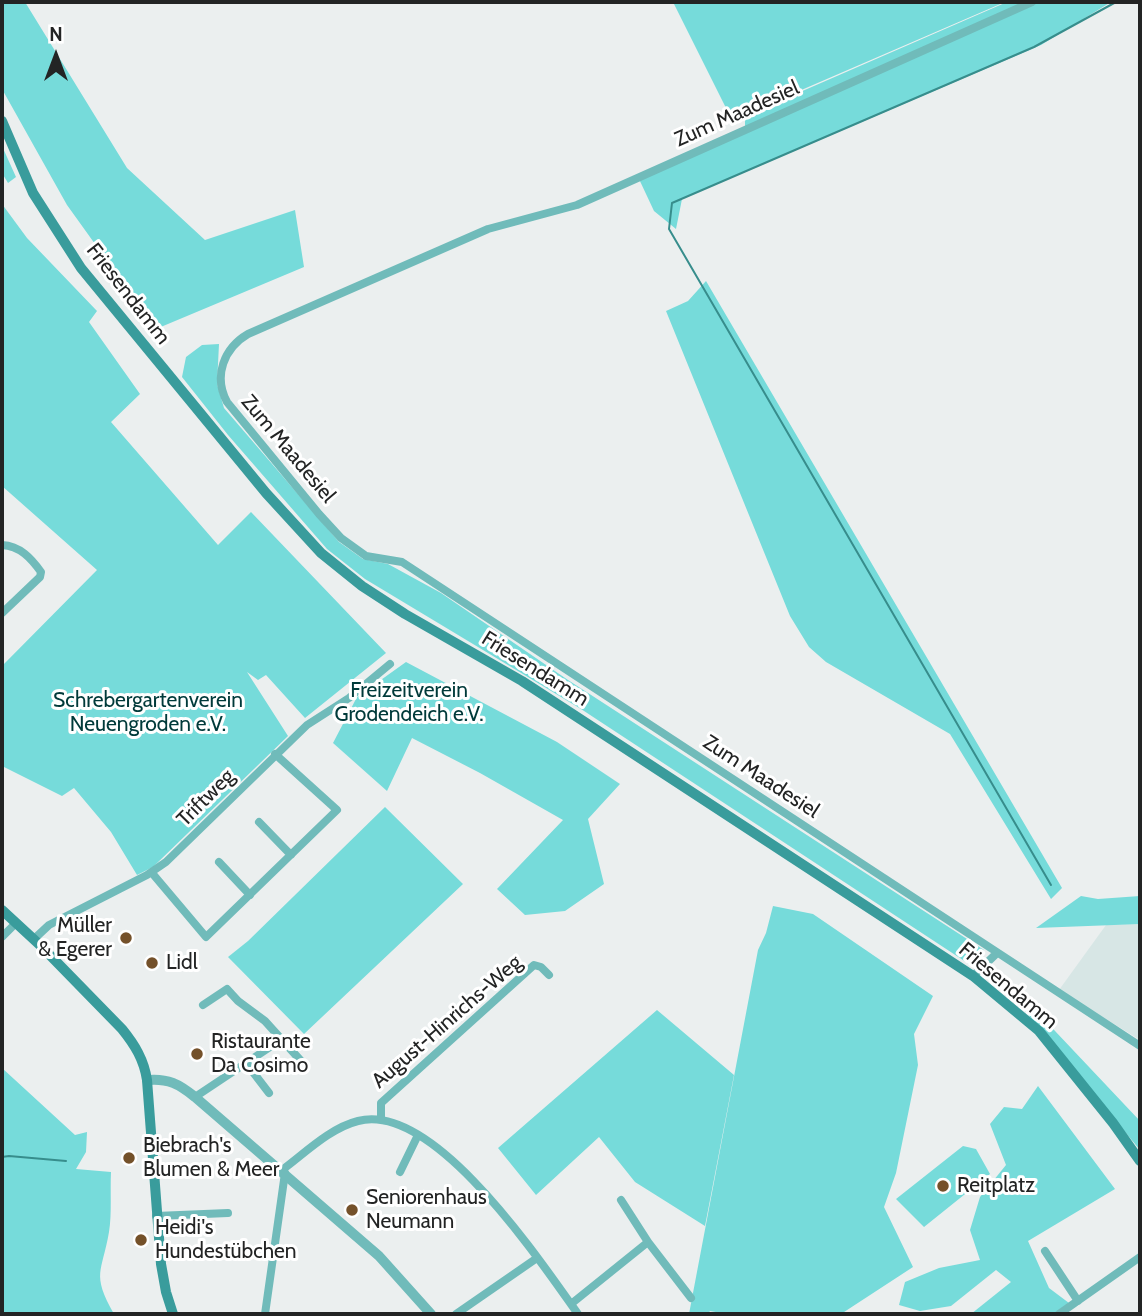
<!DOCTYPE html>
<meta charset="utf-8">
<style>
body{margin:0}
#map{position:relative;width:1142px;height:1316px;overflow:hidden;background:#ebefef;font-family:Cabin,sans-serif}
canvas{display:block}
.frame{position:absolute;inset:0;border:4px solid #232424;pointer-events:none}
.north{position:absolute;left:21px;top:21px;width:70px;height:70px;-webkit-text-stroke:5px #fff;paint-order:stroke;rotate:0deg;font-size:19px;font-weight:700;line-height:28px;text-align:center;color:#232424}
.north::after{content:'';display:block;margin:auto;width:24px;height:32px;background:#232424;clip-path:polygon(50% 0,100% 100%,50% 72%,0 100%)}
</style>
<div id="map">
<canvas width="1142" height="1316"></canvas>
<div class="frame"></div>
<div class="north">N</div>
</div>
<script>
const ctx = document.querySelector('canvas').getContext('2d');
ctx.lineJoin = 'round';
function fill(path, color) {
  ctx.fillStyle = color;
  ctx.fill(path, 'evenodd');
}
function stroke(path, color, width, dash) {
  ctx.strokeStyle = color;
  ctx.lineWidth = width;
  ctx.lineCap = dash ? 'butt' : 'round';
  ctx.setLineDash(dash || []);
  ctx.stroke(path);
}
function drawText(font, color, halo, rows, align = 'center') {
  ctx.font = font + ' Cabin,sans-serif';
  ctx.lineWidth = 6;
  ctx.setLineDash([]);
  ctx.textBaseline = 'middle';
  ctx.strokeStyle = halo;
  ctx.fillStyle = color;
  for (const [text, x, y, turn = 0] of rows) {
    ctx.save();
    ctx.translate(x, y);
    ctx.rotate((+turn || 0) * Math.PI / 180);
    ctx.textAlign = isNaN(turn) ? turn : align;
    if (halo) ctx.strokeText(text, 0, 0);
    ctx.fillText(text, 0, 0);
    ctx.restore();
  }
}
const built = new Path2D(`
 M1140 924V1040L1059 990 1106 925Z`);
const green = new Path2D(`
 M2 2H25L127 168 205 240 295 210 304 267 156 329 67 205 2 89Z
 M673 2H1005L732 120Z
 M1007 2H1111L1041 45 682 199 676 229 654 211 639 179 745 133V116Z
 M2 146 16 177 8 183 2 173Z
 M2 204 27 238 97 311 89 322 140 394 111 422 218 545 251 512 386 653 305 718 266 675 258 680 247 672 288 736 153 867 137 875 111 832 74 788 62 796 2 766V666L97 570 2 486Z
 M706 281 1062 888 1051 899 950 734 826 662 809 647 790 616 666 311 688 301Z
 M219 344 217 384 224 408 339 542 363 559 388 564 441 593 568 680 984 950 969 964 581 709 365 579 327 549 228 435 182 377 186 357 202 345Z
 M406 662 557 742 620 784 588 819 604 884 565 911 525 915 497 889 563 820 480 773 412 738 387 791 333 743 357 697Z
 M385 807 463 884 304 1034 228 957 248 941Z
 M1081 896 1098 899 1140 896V924L1036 928Z
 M773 906 813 914 933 996 914 1034 918 1065 896 1173 884 1207 913 1267 841 1314H727L710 1311 708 1314H689L758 950 766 933Z
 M999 979 1006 980 1022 996 1140 1121V1150L1020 1005 997 985Z
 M657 1010 734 1075 705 1226 635 1182 599 1137 536 1195 498 1148Z
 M2 1068 75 1135 87 1132 86 1152 76 1169 111 1172C110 1191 112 1213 109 1232 102 1273 91 1273 114 1314H2Z
 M1038 1086 1115 1189 1028 1241 1049 1288 1069 1303 1053 1314H971L1011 1282 996 1270 951 1306 920 1311 899 1305 905 1282 939 1268 980 1260 970 1230 980 1197 1006 1165 990 1124 1004 1107 1022 1109Z
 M963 1146 976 1149 990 1174 924 1227 896 1199Z`);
const stream = new Path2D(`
 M1051 885 669 229 672 203 1034 47 1116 2
 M2 1157 9 1156 66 1161`);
const minor = new Path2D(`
 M1032 2 577 205 488 229 248 334C224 348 213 376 227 402L319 514 341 538 366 556 402 562 1140 1046
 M2 545C20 546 31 558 41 572L40 577 2 613
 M259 822 291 855
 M219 862 250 895
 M152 873 206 937 337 810 275 754
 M2 937 16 923
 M34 939 49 925 147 875 166 862 307 725 349 698 390 664
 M973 976 997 953
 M203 1005 227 989 238 1001 265 1021 302 1062
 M246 1063 269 1093
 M195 1097 282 1039
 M381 1120V1103L534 965 541 967 549 975
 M282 1170C305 1153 330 1128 358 1121 434 1101 540 1261 578 1314
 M400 1172 418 1135
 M621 1200 648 1242 691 1298
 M156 1216 228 1213
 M1045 1251 1078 1301
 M571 1304 648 1242
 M265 1314 285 1173
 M456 1314 537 1258
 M1059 1314 1140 1257`);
const tertiary = new Path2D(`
 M147 1080C168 1078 179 1084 195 1097L379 1256 431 1314`);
const secondary = new Path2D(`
 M2 121 33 193 81 268 266 493 321 553 362 586 405 614 522 681 973 976 1039 1031 1113 1123 1140 1161
 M2 910 41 946 122 1029C135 1045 144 1060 147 1080L161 1264 166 1292 173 1314`);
const markers = [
 [126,938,7,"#74512a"],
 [152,963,7,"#74512a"],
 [197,1054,7,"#74512a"],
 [129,1158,7,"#74512a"],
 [943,1186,7,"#74512a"],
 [352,1210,7,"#74512a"],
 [141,1240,7,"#74512a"]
];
const streetNames = [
 ["Zum Maadesiel",737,114,-24],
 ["Friesendamm",128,294,52],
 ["Zum Maadesiel",288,449,50],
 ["Friesendamm",535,669,32],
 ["Zum Maadesiel",761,777,33],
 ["Triftweg",206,798,-45],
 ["Friesendamm",1008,986,40],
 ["August-Hinrichs-Weg",447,1022,-41]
];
const parkNames = [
 ["Freizeitverein",409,691],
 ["Grodendeich e.V.",409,715],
 ["Schrebergartenverein",148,701],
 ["Neuengroden e.V.",148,725]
];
const poiNames = [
 ["Müller",112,926,"right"],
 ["& Egerer",112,950,"right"],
 ["Lidl",166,963],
 ["Ristaurante",211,1042],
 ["Da Cosimo",211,1066],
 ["Biebrach's",143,1146],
 ["Blumen & Meer",143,1170],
 ["Reitplatz",957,1186],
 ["Seniorenhaus",366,1198],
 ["Neumann",366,1222],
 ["Heidi's",155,1228],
 ["Hundestübchen",155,1252]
];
fill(built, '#d7e6e5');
fill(green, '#76dbda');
stroke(stream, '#378d8c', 2);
stroke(minor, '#70bbba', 8);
stroke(tertiary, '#70bbba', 10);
stroke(secondary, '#399c9c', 10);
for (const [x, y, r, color] of markers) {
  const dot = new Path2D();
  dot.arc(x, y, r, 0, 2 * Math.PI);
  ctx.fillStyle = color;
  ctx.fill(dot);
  stroke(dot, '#fff', 2.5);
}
drawText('21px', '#232424', '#fff', streetNames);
drawText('21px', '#003a3a', '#fff', parkNames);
drawText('21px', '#232424', '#fff', poiNames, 'left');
</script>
